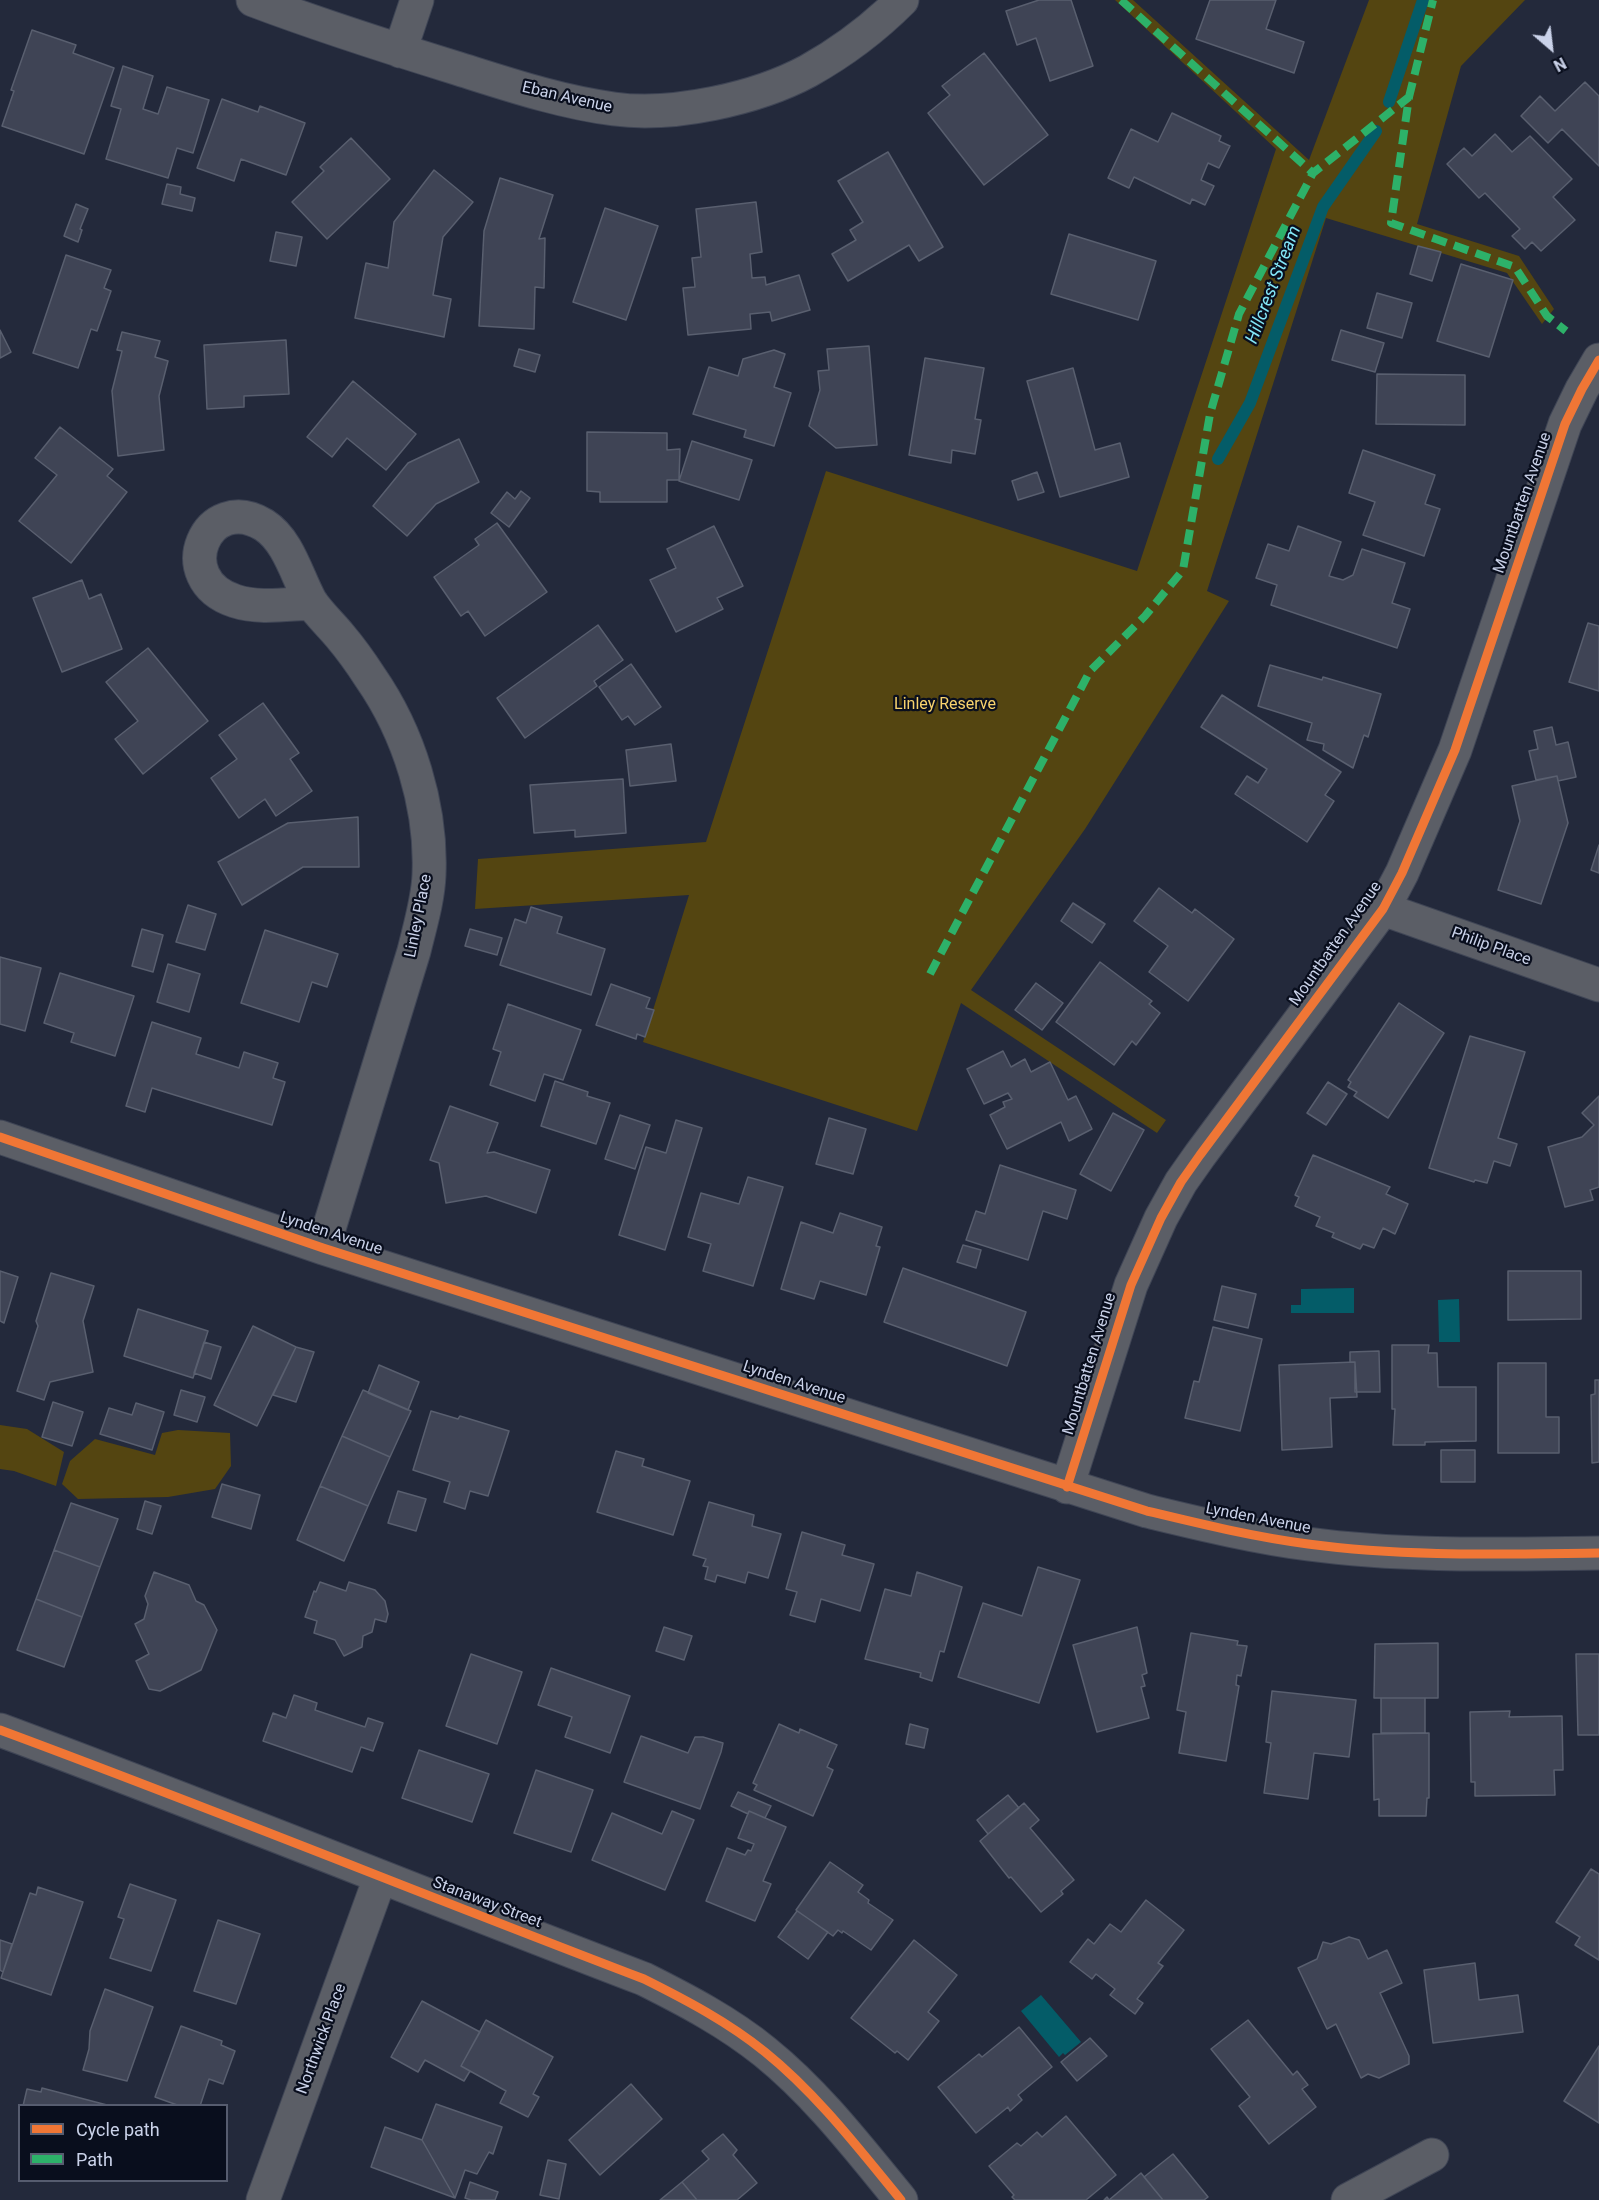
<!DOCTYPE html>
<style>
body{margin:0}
#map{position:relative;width:1599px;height:2200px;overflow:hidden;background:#23293b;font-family:Roboto,sans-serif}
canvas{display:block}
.legend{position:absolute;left:18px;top:2104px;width:210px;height:78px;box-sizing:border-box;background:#090e1d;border:2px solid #565c6f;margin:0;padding:8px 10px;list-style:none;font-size:18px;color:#cad2e9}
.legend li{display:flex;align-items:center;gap:12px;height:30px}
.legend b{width:30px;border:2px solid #565c6f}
.north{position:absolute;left:1521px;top:18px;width:60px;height:60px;-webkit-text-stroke:4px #090e1d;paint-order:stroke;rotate:152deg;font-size:16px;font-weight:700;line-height:24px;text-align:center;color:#cad2e9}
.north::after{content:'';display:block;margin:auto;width:21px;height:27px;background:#cad2e9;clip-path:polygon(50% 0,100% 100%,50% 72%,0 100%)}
</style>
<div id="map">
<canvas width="1599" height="2200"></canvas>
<ul class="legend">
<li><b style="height:8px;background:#f07635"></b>Cycle path</li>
<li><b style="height:8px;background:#2db169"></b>Path</li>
</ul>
<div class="north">N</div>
</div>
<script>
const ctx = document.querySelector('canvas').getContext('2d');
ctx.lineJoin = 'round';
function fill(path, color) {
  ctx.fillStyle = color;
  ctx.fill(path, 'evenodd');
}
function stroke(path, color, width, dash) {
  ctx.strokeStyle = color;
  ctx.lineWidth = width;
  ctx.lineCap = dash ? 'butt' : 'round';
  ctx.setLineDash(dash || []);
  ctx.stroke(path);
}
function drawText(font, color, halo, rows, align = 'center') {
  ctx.font = font + ' Roboto,sans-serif';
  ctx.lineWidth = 4.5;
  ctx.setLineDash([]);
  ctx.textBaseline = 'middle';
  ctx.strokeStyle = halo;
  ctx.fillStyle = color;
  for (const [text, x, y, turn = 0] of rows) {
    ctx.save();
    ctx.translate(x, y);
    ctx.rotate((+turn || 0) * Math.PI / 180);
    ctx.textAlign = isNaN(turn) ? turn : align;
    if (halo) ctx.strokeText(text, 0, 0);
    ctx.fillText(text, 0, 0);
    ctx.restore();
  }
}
const green = new Path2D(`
 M1115 0H1133L1309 160 1369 0H1525L1461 66 1417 224 1519 256 1554 309 1542 324 1507 273 1326 218 1207 591 1229 601 1085 829 971 990 1166 1120 1157 1133 961 1003 917 1131 643 1042 689 895 475 909 478 859 706 842 826 471 1137 571 1276 149Z
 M0 1425 27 1429 64 1452 56 1486 14 1471 0 1469Z
 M178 1430 230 1433 231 1466 215 1489 168 1497 78 1499 62 1484 70 1461 95 1439 155 1455 162 1433Z`);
const water = new Path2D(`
 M1354 1288V1313H1291V1305H1301V1289Z
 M1459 1299 1460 1342H1439L1438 1300Z
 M1041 1995 1081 2042 1065 2055 1063 2053 1059 2057 1021 2011Z`);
const stream = new Path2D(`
 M1389 102 1423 0
 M1218 459 1250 403 1323 207 1376 131`);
const building = new Path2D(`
 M1039 0H1071L1093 66 1050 81 1036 38 1017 45 1006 11Z
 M1210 0H1276L1266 29 1304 42 1294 73 1196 39Z
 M32 30 76 45 73 53 114 68 84 154 2 126 14 91 11 90Z
 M984 53 1048 135 984 185 928 113 950 95 942 86Z
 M123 66 153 76 143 109 158 114 167 87 209 100 193 153 177 148 168 178 106 159 121 109 111 106Z
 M1585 82 1599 96V166L1562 129 1548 143 1521 116 1540 96 1555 111Z
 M222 99 258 112 260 106 305 123 286 175 241 159 234 181 197 168Z
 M1172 113 1221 136 1219 141 1230 146 1219 168 1208 163 1201 180 1214 186 1205 205 1192 199 1190 204 1134 177 1129 188 1108 178 1131 129 1158 142Z
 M1495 134 1512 152 1530 136 1572 179 1553 197 1575 220 1541 251 1532 242 1525 249 1512 236 1520 229 1485 193 1479 198 1447 164 1464 148 1472 156Z
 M351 138 390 179 327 239 292 202 324 171 320 167Z
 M888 152 943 247 919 261 909 245 848 281 832 254 856 240 850 230 863 222 838 181Z
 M434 170 473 202 443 237 433 295 451 299 444 337 355 318 366 263 388 268 394 222Z
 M500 178 553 195 539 239 545 238 544 288 535 287 534 329 479 326 484 231Z
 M167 184 181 187 180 194 195 198 192 211 162 204Z
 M756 202 762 252 750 254 752 278 765 277 766 285 799 275 810 310 772 321 770 312 750 314 751 329 688 335 683 288 695 287 692 258 701 257 696 209Z
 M76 204 88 209 80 229 82 230 78 242 64 236Z
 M605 208 658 226 626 320 573 302Z
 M276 232 302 237 296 266 270 261Z
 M1069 234 1156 261 1138 320 1051 294Z
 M1418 246 1441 252 1432 281 1410 274Z
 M66 255 111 270 104 288 111 291 97 331 91 329 78 368 33 353Z
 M1461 264 1513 280 1489 357 1437 341Z
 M1377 293 1412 303 1402 338 1367 328Z
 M0 330 11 352 0 358Z
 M1341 330 1384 343 1375 372 1332 360Z
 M122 332 160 341 155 357 168 361 159 396 164 450 118 456 112 391 122 351 117 350Z
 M286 340 289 394 244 396V407L207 409 204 345Z
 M869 346 877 445 836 448 809 426 820 390 818 371 829 370 827 349Z
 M519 349 540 355 535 372 514 366Z
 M774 350 785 354 774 387 791 393 774 446 744 437 746 430 693 414 709 367 738 376 743 359Z
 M925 358 984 368 975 419 981 420 975 454 952 450 951 463 909 455Z
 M1073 368 1095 450 1120 443 1129 477 1060 497 1027 381Z
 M1377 374 1465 375V425L1376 424Z
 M353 381 416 434 386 470 347 438 332 457 307 437Z
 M60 427 113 469 107 476 127 492 71 563 19 521 57 475 35 458Z
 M587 432 667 433V450L680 449 679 480H667V502H600V492L587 491Z
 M459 439 479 482 436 504 407 536 373 506 408 463Z
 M692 441 752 460 739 500 679 481Z
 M1363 450 1435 475 1425 504 1440 509 1424 556 1363 535 1375 502 1349 493Z
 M1037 472 1044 492 1018 500 1012 481Z
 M521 491 530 498 509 527 491 513 507 492 515 499Z
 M497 523 547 592 485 636 468 611 461 616 434 577 479 545 475 539Z
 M714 526 743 586 717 598 723 609 676 632 650 580 676 568 667 549Z
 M1298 526 1341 542 1329 576 1343 580 1353 575 1362 549 1405 563 1392 603 1410 609 1397 648 1271 605 1277 585 1256 578 1268 544 1289 551Z
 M82 580 89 599 101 594 122 649 62 672 33 598Z
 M1588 623 1599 626V691L1569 682Z
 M598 625 623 660 594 681 597 686 525 738 497 698Z
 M148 648 208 721 143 774 115 739 138 721 106 682Z
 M631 664 661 707 635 725 628 716 622 720 599 687Z
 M1270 665 1322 680 1323 677 1381 694 1368 737 1364 735 1353 768 1323 750 1324 744 1307 740 1312 723 1258 706Z
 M1222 695 1341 772 1325 795 1334 801 1307 842 1235 794 1247 776 1258 783 1267 769 1201 727Z
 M263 703 299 753 290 759 312 791 276 816 265 799 239 818 211 778 237 759 219 735Z
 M1552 727 1556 745 1568 742 1576 777 1558 781 1557 776 1536 780 1529 751 1538 749 1534 731Z
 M671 744 676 781 630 786 626 750Z
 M1557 776 1568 823 1541 904 1498 890 1520 821 1512 786Z
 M623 779 626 833 575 837V830L534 833 530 785Z
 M358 817 359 867H303L242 905 218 862 288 823Z
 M1599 845V873L1591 870Z
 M1159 888 1192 913 1195 909 1234 939 1188 1001 1149 972 1168 946 1134 921Z
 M1073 903 1105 924 1092 943 1061 921Z
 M188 905 216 914 205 950 176 942Z
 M531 907 562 917 557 933 605 949 591 995 500 965 515 919 526 923Z
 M142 929 163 935 153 972 132 966Z
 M470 929 502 938 497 955 465 946Z
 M265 930 338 954 327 987 312 982 299 1022 241 1003Z
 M0 957 41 968 25 1031 0 1024Z
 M1100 962 1152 1001 1149 1004 1160 1013 1136 1045 1132 1041 1114 1065 1056 1022Z
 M168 964 200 974 189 1012 157 1002Z
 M60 973 134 996 115 1056 71 1042 74 1033 44 1023Z
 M1036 983 1063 1003 1042 1030 1015 1010Z
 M611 984 650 998 646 1008 654 1010 645 1037 637 1034 636 1039 596 1025Z
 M1399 1003 1444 1033 1388 1118 1354 1096 1357 1092 1348 1087 1351 1082 1348 1080Z
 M508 1004 581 1030 563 1080 544 1074 535 1101 490 1085 501 1052 493 1049Z
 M152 1022 201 1038 196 1054 239 1068 244 1052 278 1063 273 1078 285 1082 272 1125 152 1088 145 1112 126 1106Z
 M1470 1036 1525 1052 1498 1138 1517 1144 1510 1166 1494 1161 1487 1183 1475 1180 1474 1182 1429 1168Z
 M1003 1051 1011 1067 1025 1059 1031 1072 1050 1062 1068 1100 1076 1096 1092 1129 1069 1141 1061 1122 1007 1149 990 1115 1005 1107 1003 1102 1012 1099 1008 1093 984 1104 967 1069Z
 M555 1081 588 1092 587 1096 610 1103 596 1144 541 1126Z
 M1328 1082 1347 1094 1326 1125 1307 1113Z
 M1599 1096V1187L1590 1190 1593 1200 1565 1207 1548 1147 1582 1137 1594 1125 1582 1113Z
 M450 1106 498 1123 487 1153 494 1152 550 1170 536 1213 486 1196 446 1203 439 1163 430 1160Z
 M1113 1113 1144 1130 1111 1191 1080 1174Z
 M620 1115 650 1125 635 1169 605 1159Z
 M829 1118 866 1129 853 1174 816 1164Z
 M676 1120 702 1128 665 1250 619 1235 646 1147 666 1153Z
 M1313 1155 1390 1187 1386 1194 1408 1204 1395 1234 1383 1228 1374 1248 1363 1244 1360 1249 1332 1237 1334 1233 1316 1226 1320 1217 1295 1206 1299 1197 1295 1195Z
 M1000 1165 1076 1190 1067 1219 1043 1211 1028 1260 966 1240 976 1211 985 1214Z
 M748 1177 783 1187 753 1286 703 1271 711 1244 688 1237 701 1193 739 1204Z
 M840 1213 882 1227 876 1246 880 1247 866 1295 820 1281 814 1299 781 1289 801 1222 833 1233Z
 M963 1245 981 1250 976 1268 957 1262Z
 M903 1268 1026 1312 1007 1366 884 1322Z
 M0 1271 18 1277 4 1323 0 1321Z
 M1508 1271H1581V1319L1508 1320Z
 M51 1273 94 1286 83 1321 93 1372 50 1382 44 1400 17 1391 38 1326 36 1321Z
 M1222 1286 1256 1294 1248 1328 1214 1320Z
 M138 1309 208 1331 193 1378 124 1356Z
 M253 1326 296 1347 257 1426 214 1405Z
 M1213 1327 1262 1339 1240 1431 1185 1418 1194 1381 1199 1382Z
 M204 1342 221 1347 211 1379 194 1373Z
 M1392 1345H1429L1428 1353H1437L1438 1387H1476V1441L1425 1442V1445H1393L1395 1409H1392Z
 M296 1347 314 1352 296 1402 273 1395Z
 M1379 1351 1380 1392H1355V1362H1350V1352Z
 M1355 1362 1357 1397 1330 1398 1332 1447 1282 1450 1279 1365Z
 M1498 1363H1546V1417H1559V1453H1498Z
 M379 1365 419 1382 408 1410 368 1393Z
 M1595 1380H1599V1462L1592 1463 1591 1395 1595 1394Z
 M181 1390 205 1397 197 1422 174 1415Z
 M363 1390 411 1411 390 1457 342 1436Z
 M53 1402 83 1412 72 1446 42 1437Z
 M136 1403 164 1412 152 1450 100 1434 109 1408 132 1415Z
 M431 1411 458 1419 460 1416 509 1431 488 1496 470 1491 465 1509 444 1502 450 1482 413 1470Z
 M342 1436 390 1457 368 1506 320 1486Z
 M1441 1450H1475V1482H1441Z
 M616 1451 644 1459 642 1466 690 1481 673 1535 597 1512Z
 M222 1484 260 1495 251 1529 212 1517Z
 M320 1486 368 1506 344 1561 297 1540Z
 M398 1491 426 1499 416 1531 388 1523Z
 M145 1501 161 1506 152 1534 137 1529Z
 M709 1502 754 1515 752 1526 781 1534 768 1578 748 1572 745 1583 717 1575 715 1582 705 1579 708 1567 703 1566 706 1559 693 1555Z
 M71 1503 118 1519 100 1567 54 1550Z
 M802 1532 845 1545 842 1555 874 1564 860 1611 821 1599 815 1622 790 1615 797 1592 786 1589Z
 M54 1550 100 1567 82 1617 36 1599Z
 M1038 1567 1080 1580 1039 1703 958 1677 983 1603 1022 1616Z
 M154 1572 189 1585 196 1601 204 1605 217 1630 201 1670 160 1691 149 1689 136 1661 149 1654 135 1624 144 1619 148 1604 145 1596Z
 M917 1572 962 1587 944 1652 940 1651 932 1681 920 1677 921 1673 865 1659 885 1589 911 1596Z
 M320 1582 346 1591 349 1582 375 1590 385 1601 388 1614 386 1622 375 1619 372 1632 363 1636 362 1647 344 1656 335 1640 314 1633 317 1621 305 1617 314 1591 316 1592Z
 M36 1599 82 1617 64 1667 17 1650Z
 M664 1627 692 1636 684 1660 656 1651Z
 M1137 1627 1147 1673 1142 1675 1145 1686 1141 1687 1149 1718 1097 1732 1073 1645Z
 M1191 1633 1238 1641 1237 1645 1247 1646 1241 1676 1237 1675 1236 1685 1239 1686 1226 1761 1179 1753 1186 1712 1177 1710Z
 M1438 1643V1698H1374L1375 1644Z
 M471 1654 522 1672 497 1744 446 1726Z
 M1576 1654H1599V1735H1578Z
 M551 1668 630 1696 610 1753 565 1737 572 1717 538 1705Z
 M1272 1691 1356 1700 1349 1757 1314 1753 1308 1799 1264 1793 1271 1743 1266 1742Z
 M294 1695 317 1703 315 1710 365 1727 368 1718 383 1723 373 1751 361 1747 352 1772 263 1741 273 1713 286 1718Z
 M1381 1698H1425V1733H1381Z
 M1510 1711 1509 1717 1562 1716 1563 1770H1554L1555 1795 1475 1796V1782H1471L1470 1712Z
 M779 1724 799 1733 800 1729 837 1745 827 1767 833 1770 813 1816 754 1790 757 1785 753 1783Z
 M910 1724 928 1729 924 1748 906 1744Z
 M1429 1733V1798H1427L1426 1816H1379V1799L1374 1800 1373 1734Z
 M641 1736 688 1753 695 1737H703L723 1743 721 1752 700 1809 624 1782Z
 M419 1750 489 1774 472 1822 402 1798Z
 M536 1770 593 1790 571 1852 514 1833Z
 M738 1792 771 1806 765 1818 749 1811 748 1814 731 1806Z
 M1008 1795 1019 1808 988 1834 977 1820Z
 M1024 1803 1039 1820 1030 1828 1074 1880 1061 1891 1063 1894 1041 1912 1011 1877 1009 1878 980 1841Z
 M672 1811 694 1820 665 1890 592 1860 612 1813 662 1834Z
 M749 1811 786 1827 763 1881 771 1884 755 1921 706 1901 727 1848 745 1855 748 1850 751 1851 754 1844 738 1838Z
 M830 1862 863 1885 858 1892 869 1900 868 1903 893 1920 871 1950 843 1931 842 1933 838 1930 833 1936 796 1910Z
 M1591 1869 1599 1874V1960L1575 1945 1580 1937 1556 1922Z
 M130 1884 176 1900 151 1971 110 1958 124 1919 118 1917Z
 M38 1887 83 1902 51 1995 1 1978 30 1893 36 1895Z
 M1146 1900 1184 1930 1158 1963 1163 1966 1137 1999 1143 2003 1135 2014 1110 1995 1115 1989 1096 1974 1092 1979 1070 1962 1088 1939 1094 1944 1110 1924 1121 1932Z
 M797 1911 828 1932 808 1959 778 1937Z
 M218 1920 260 1934 236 2004 194 1991Z
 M1349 1937 1359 1940 1368 1959 1387 1950 1402 1983 1380 1993 1409 2056V2064L1379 2078 1368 2074 1361 2078 1336 2024 1327 2029 1298 1968 1317 1959 1323 1942 1331 1944Z
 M0 1940 12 1944 3 1972 0 1970Z
 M914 1940 957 1975 928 2012 939 2021 908 2060 897 2051 895 2053 851 2018Z
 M1475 1963 1479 2000 1518 1995 1523 2032 1433 2043 1424 1970Z
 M105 1989 153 2007 127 2081 83 2070 89 2049 90 2031Z
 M422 2001 480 2032 461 2066 470 2071 464 2081 425 2060 418 2072 391 2057Z
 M486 2020 553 2057 533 2094 539 2097 528 2117 500 2103 506 2091 461 2066Z
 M1248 2020 1293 2075 1297 2071 1308 2085 1302 2089 1316 2107 1269 2144 1239 2106 1250 2097 1211 2049Z
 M181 2026 222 2041 221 2045 235 2051 223 2084 209 2079 200 2106H180L155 2097Z
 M1019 2027 1052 2067 1018 2095 1022 2100 1010 2111 1008 2107 976 2133 938 2087 979 2054 982 2057Z
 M1090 2038 1107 2056 1077 2081 1061 2062Z
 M1599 2046V2123L1564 2101Z
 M631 2084 662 2119 600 2175 569 2140Z
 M42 2088 107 2105 23 2106 27 2089 41 2092Z
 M436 2104 502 2127 493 2154 489 2152 477 2174 465 2170 455 2198 422 2140Z
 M1066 2116 1116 2175 1086 2200H1015L1012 2197 1014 2195 989 2166 1017 2143 1021 2146 1037 2132 1042 2137Z
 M385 2127 422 2140 455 2198 371 2167Z
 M723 2134 737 2150 733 2155 757 2183 737 2200H697L682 2182 709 2159 702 2151Z
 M1173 2154 1208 2197 1204 2200H1163L1144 2177Z
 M548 2160 566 2164 559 2199 540 2195Z
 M1141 2173 1163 2200H1104L1107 2197 1109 2200Z
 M470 2182 498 2192 495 2200H471L465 2198Z
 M682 2182 697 2200H660Z`);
const street = new Path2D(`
 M253 0C319 25 388 47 456 68 507 84 560 102 614 109 672 117 756 99 808 71 842 52 874 28 902 0
 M400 51 417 0
 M312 603C287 604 259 609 235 601 168 579 207 490 264 525 289 541 297 577 311 602 319 614 331 625 340 636 351 649 361 663 370 677 409 733 432 807 429 875 428 900 420 926 414 951L323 1248
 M1383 909 1599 985
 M0 1137 323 1248 1147 1511C1201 1524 1254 1537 1308 1544 1404 1557 1502 1554 1599 1553
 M1067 1487 1131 1285 1161 1218 1181 1182 1200 1155 1383 909 1402 873 1455 750 1565 424 1582 389 1599 360
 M0 1730C216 1810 429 1897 644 1979 686 2000 728 2022 765 2052 817 2094 859 2149 901 2200
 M263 2200 380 1878
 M1348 2200 1432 2155`);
const quiet = new Path2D(`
 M1121 0 1313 173 1409 97 1391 223 1515 267 1547 316 1566 331
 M1409 97 1433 0
 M930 974 1090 671 1145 616 1183 570 1210 414 1239 314 1313 173`);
const cycleway = new Path2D(`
 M0 1137 323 1248 1147 1511C1201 1524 1254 1537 1308 1544 1404 1557 1502 1554 1599 1553
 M1067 1487 1131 1285 1161 1218 1181 1182 1200 1155 1383 909 1402 873 1455 750 1565 424 1582 389 1599 360
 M0 1730C216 1810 429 1897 644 1979 686 2000 728 2022 765 2052 817 2094 859 2149 901 2200`);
const streetNames = [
 ["Eban Avenue",567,98,13],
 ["Mountbatten Avenue",1523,503,-71],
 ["Linley Place",419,916,-79],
 ["Mountbatten Avenue",1336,944,-55],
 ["Philip Place",1491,947,20],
 ["Lynden Avenue",331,1234,18],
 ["Mountbatten Avenue",1090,1364,-73],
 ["Lynden Avenue",794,1383,18],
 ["Lynden Avenue",1258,1519,11],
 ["Stanaway Street",487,1903,21],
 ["Northwick Place",322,2039,-70]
];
const parkNames = [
 ["Linley Reserve",945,705]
];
const waterNames = [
 ["Hillcrest Stream",1274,285,-69]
];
fill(green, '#544511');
fill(water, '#045c68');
stroke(stream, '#045c68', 12);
fill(building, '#3f4455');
stroke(building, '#595f6f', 1.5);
stroke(street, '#3f4555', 35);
stroke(street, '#5b5e66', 33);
stroke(quiet, '#2db169', 8, [15, 8]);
stroke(cycleway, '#f07635', 9);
drawText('16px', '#cad2e9', '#090e1d', streetNames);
drawText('16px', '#f8d36d', '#090e1d', parkNames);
drawText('italic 18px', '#83e6f7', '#090e1d', waterNames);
</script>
